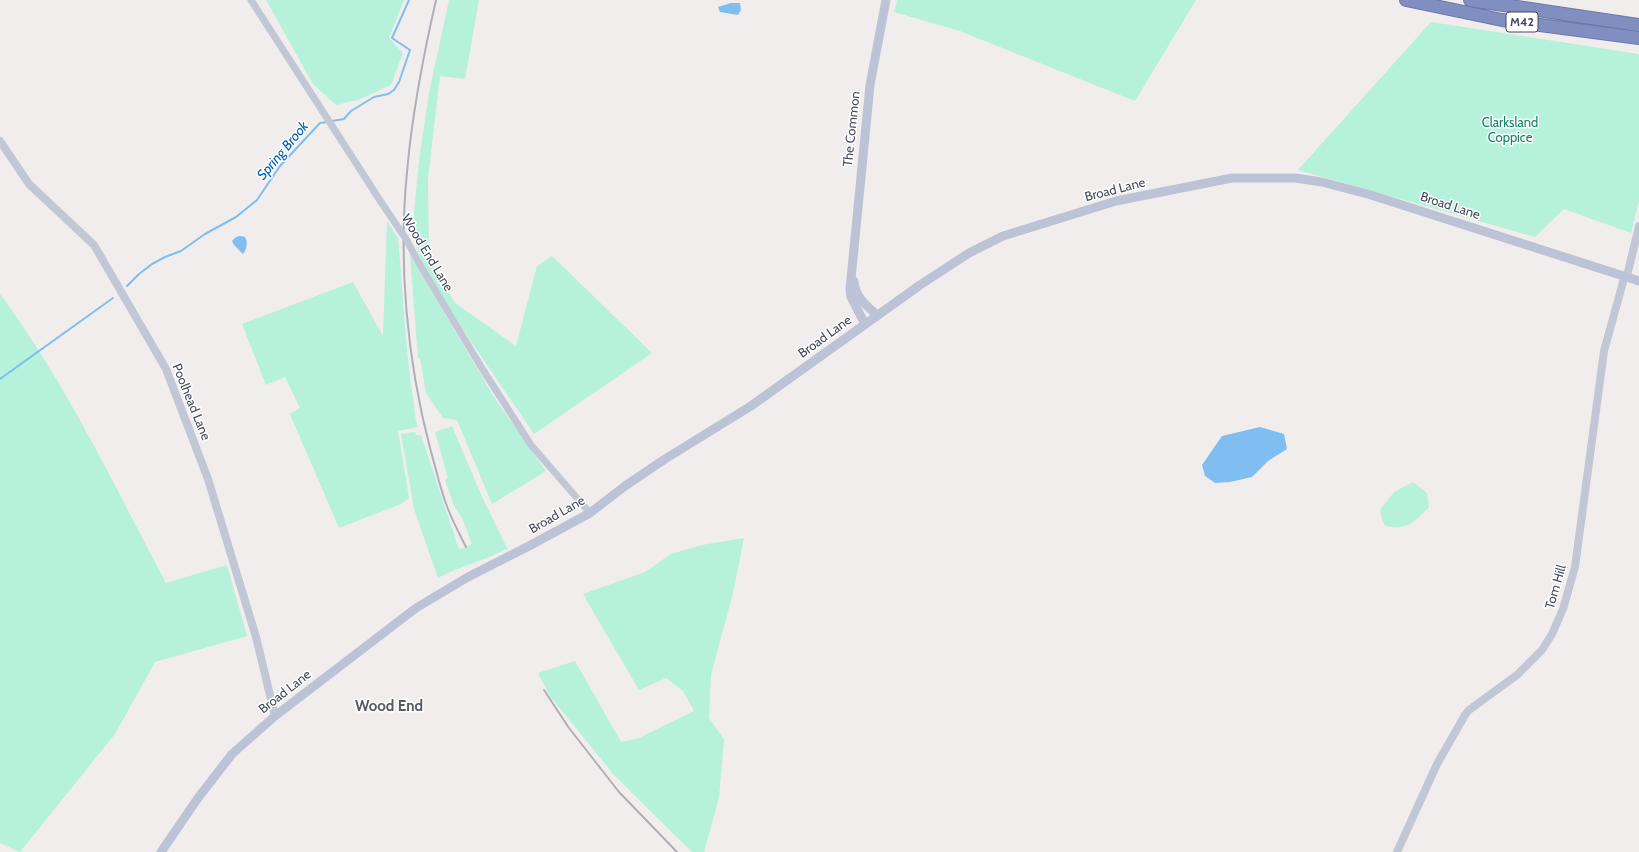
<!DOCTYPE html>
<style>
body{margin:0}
canvas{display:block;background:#f0edec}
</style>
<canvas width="1639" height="852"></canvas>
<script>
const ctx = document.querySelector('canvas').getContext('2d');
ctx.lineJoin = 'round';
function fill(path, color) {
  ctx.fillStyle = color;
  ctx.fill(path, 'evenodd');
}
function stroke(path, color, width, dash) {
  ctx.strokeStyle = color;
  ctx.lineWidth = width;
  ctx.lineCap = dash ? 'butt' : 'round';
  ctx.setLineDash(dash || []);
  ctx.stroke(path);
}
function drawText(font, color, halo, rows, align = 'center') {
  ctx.font = font + ' Cabin,sans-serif';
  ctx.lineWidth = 3;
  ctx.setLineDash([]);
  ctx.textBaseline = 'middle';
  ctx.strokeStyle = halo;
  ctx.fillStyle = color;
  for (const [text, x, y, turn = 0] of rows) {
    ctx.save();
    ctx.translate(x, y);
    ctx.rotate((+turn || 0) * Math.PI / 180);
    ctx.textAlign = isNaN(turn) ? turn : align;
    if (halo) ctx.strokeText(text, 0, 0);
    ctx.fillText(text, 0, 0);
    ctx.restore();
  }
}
const green = new Path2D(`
 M266 0H404L389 38 403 53 391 85 358 100 336 105 313 84Z
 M449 0H479L465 79 440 76 428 179 429 259 455 303 516 346 537 266 552 256 652 353 534 434 462 328 425 269 416 246 414 212 419 161 429 93Z
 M897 0H1196L1135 101 960 31 894 12Z
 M1431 22 1639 54V201L1631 233 1564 209 1535 237 1298 170Z
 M387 221 398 238C403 291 405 345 413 397 415 407 414 417 418 427L398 431 409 498 401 504 339 528 290 414 300 408 285 377 266 385 242 324 353 282 383 336Z
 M410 255 494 397 546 471 492 504 457 420 443 418 426 393 420 358H418Z
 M0 294C66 383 114 485 166 583L227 565 247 636 155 662 115 734 20 852 0 843Z
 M452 426 483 499 508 550 506 549C484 561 460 566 438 578L414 509 401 434 415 432 416 435H421L459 549 466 547 472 544 463 520 454 506 445 480 448 478 435 432Z
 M1413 482 1427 493 1429 507C1415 522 1407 531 1385 526L1382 519 1380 510 1394 492Z
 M744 538 734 589 711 675 709 718 724 739 719 798 704 852H692L614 775 550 696 538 673 575 661 621 742 639 738 694 711 683 691 666 678 639 690 583 594 645 572 671 554 702 545Z`);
const water = new Path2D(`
 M731 3H740L741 10 738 15 720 12 718 7Z
 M240 236 245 237C248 242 247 249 243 254L234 245 232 241 236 237Z
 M1260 427 1284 434 1287 449 1268 461 1252 477 1230 482 1215 483 1205 476 1202 465 1222 436Z`);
const stream = new Path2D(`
 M332 121 344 119 351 111 374 97 388 94 394 90 399 82 410 50 392 38 409 0
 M127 286 139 274 152 264 165 257 181 251 205 234 236 217 257 200 280 166 320 123 328 122
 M0 379 113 298`);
const minor = new Path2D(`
 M251 0 381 202
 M420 265 483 370 531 445 590 513`);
const tertiary = new Path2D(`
 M0 141 29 184 94 245 166 369 208 479 256 637 275 716
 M1397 852 1437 764 1465 715 1469 710 1517 675 1542 650 1552 634 1563 609 1575 567 1604 351 1623 282 1628 272 1639 226`);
const secondary = new Path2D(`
 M854 281C855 297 866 305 877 315
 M865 324 851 297 850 289 870 85 886 0
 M161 852 198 798 232 754 275 716 416 608 468 577 529 546 590 513 625 486 665 459 751 406 920 285 969 253 1003 236 1116 201 1232 178H1295L1322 182 1371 195 1639 281`);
const motorway = new Path2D(`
 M1406 0 1502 20 1639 38
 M1470 0 1639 25`);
const rail = new Path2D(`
 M436 0C423 57 412 114 407 172 398 263 407 360 430 448 436 469 440 489 448 509 453 522 460 535 466 547
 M544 690 569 728 619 792 677 852`);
const minorBridge = new Path2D(`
 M381 202 406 239 420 265`);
const shields = [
 [1522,22,32]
];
const shieldNames = [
 ["M42",1522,22]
];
const parkNames = [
 ["Clarksland",1510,123],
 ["Coppice",1510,138]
];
const streetNames = [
 ["The Common",852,129,-84],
 ["Broad Lane",1115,190,-14],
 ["Broad Lane",1450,206,18],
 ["Wood End Lane",427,253,59],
 ["Broad Lane",825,337,-36],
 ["Poolhead Lane",191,402,68],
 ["Broad Lane",557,515,-30],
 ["Tom Hill",1556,587,-74],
 ["Broad Lane",285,692,-38]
];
const waterNames = [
 ["Spring Brook",283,151,-50]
];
const quarterNames = [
 ["Wood End",389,707]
];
fill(green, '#b6f1dc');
fill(water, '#80bef1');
stroke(stream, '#80bef1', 2);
stroke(motorway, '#6b7aab', 14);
stroke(minor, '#c2c7d5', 7);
stroke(tertiary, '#c2c7d5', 8);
stroke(secondary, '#bdc3d7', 9);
stroke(motorway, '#808fc0', 12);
stroke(rail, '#aeafb8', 2);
stroke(minorBridge, '#c2c7d5', 7);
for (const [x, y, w] of shields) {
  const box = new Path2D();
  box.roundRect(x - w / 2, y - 10, w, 20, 3);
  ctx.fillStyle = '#fff';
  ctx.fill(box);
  stroke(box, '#444a5b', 1);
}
drawText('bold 12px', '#444a5b', null, shieldNames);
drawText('13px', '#108164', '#fff', parkNames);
drawText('13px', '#444a5b', '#fff', streetNames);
drawText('italic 14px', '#0260af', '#fff', waterNames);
drawText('bold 15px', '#595b62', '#fff', quarterNames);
</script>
